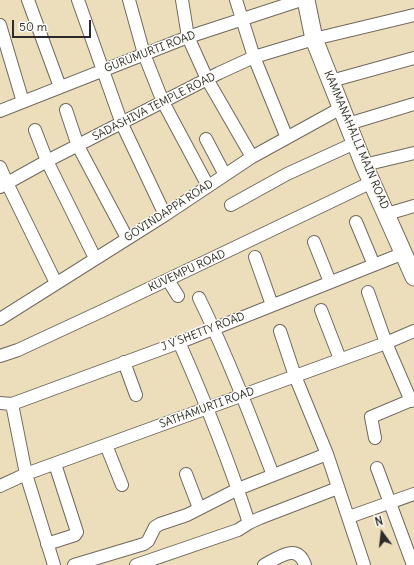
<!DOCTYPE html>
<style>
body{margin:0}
#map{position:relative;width:414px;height:565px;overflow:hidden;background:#eddebb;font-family:Delius,sans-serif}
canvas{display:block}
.north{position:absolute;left:362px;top:513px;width:40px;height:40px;-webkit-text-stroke:3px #fdfcf7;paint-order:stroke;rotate:345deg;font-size:11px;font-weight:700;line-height:16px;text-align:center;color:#2b2b2b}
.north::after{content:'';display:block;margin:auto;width:14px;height:18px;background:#2b2b2b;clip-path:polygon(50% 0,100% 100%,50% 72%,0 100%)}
.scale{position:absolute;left:12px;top:20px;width:79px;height:18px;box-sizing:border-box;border:2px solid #2b2b2b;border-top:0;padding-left:5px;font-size:12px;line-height:14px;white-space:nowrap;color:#2b2b2b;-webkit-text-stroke:3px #fdfcf7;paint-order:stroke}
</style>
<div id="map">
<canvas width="414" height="565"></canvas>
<div class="north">N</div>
<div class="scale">50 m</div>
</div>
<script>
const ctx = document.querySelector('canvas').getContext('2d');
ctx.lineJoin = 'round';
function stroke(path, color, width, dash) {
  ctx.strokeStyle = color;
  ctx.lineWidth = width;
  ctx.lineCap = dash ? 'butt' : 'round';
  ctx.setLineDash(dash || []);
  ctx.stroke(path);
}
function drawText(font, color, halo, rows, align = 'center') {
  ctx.font = font + ' Delius,sans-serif';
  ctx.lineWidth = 3;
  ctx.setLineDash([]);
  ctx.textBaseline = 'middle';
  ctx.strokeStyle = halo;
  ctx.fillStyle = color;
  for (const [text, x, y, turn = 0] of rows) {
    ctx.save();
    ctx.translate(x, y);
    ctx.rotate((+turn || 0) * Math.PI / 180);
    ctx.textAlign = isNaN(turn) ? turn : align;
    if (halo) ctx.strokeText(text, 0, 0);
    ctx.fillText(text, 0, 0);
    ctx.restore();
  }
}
const street = new Path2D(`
 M28 0 60 87
 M78 0 122 124 165 215
 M129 0 144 54 163 102 208 186
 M182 0 188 37 207 79 252 157
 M236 0 254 57 287 138
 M0 25 23 102
 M331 81 414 58
 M66 110 78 146 127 238
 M0 111 188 37 301 0
 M348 124 414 104
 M35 130 47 161 95 258
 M206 139 225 175
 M364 165 414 153
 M0 167 7 183 56 283
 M0 187 47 161 219 73 254 57 314 39 414 15
 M231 205 287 174 355 143
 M387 214 414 206
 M356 222 374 265
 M314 242 330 282
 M255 257 272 305
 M168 280 178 296
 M368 292 386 343 411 401
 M199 298C227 355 250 415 273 475
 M321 310 340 359
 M0 319 165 215 252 157 341 108
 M280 331 295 376 327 454 364 565
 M179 342C205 401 229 461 249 523
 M0 356 18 350 102 311 372 182
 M124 362 136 395
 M0 403 12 404 183 341 404 253
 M12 404 26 474 54 565
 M375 438 371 417 414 399
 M106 445 122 485
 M377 468 413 565
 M186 474 199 508
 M0 486 26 474 386 343 414 331
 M349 517 414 494
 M47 544 75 535 77 532 55 464
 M74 565 144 544 148 541 155 527 160 524 187 515 238 489 327 454
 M136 565 238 530 249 523 260 518 338 488
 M264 565C278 558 297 542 305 565`);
const secondary = new Path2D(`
 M306 0 314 39 364 165 414 277`);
const streetNames = [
 ["GURUMURTI ROAD",150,52,-21],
 ["SADASHIVA TEMPLE ROAD",154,107,-27],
 ["KAMMANAHALLI MAIN ROAD",356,140,67],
 ["GOVINDAPPA ROAD",169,211,-33],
 ["KUVEMPU ROAD",187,271,-25],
 ["J V SHETTY ROAD",203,332,-21],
 ["SATHAMURTI ROAD",207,408,-20]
];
stroke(street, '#6f6a5d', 14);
stroke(secondary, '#6f6a5d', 19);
stroke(street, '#fff', 12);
stroke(secondary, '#fff', 17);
drawText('11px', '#2b2b2b', '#fdfcf7', streetNames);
</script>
